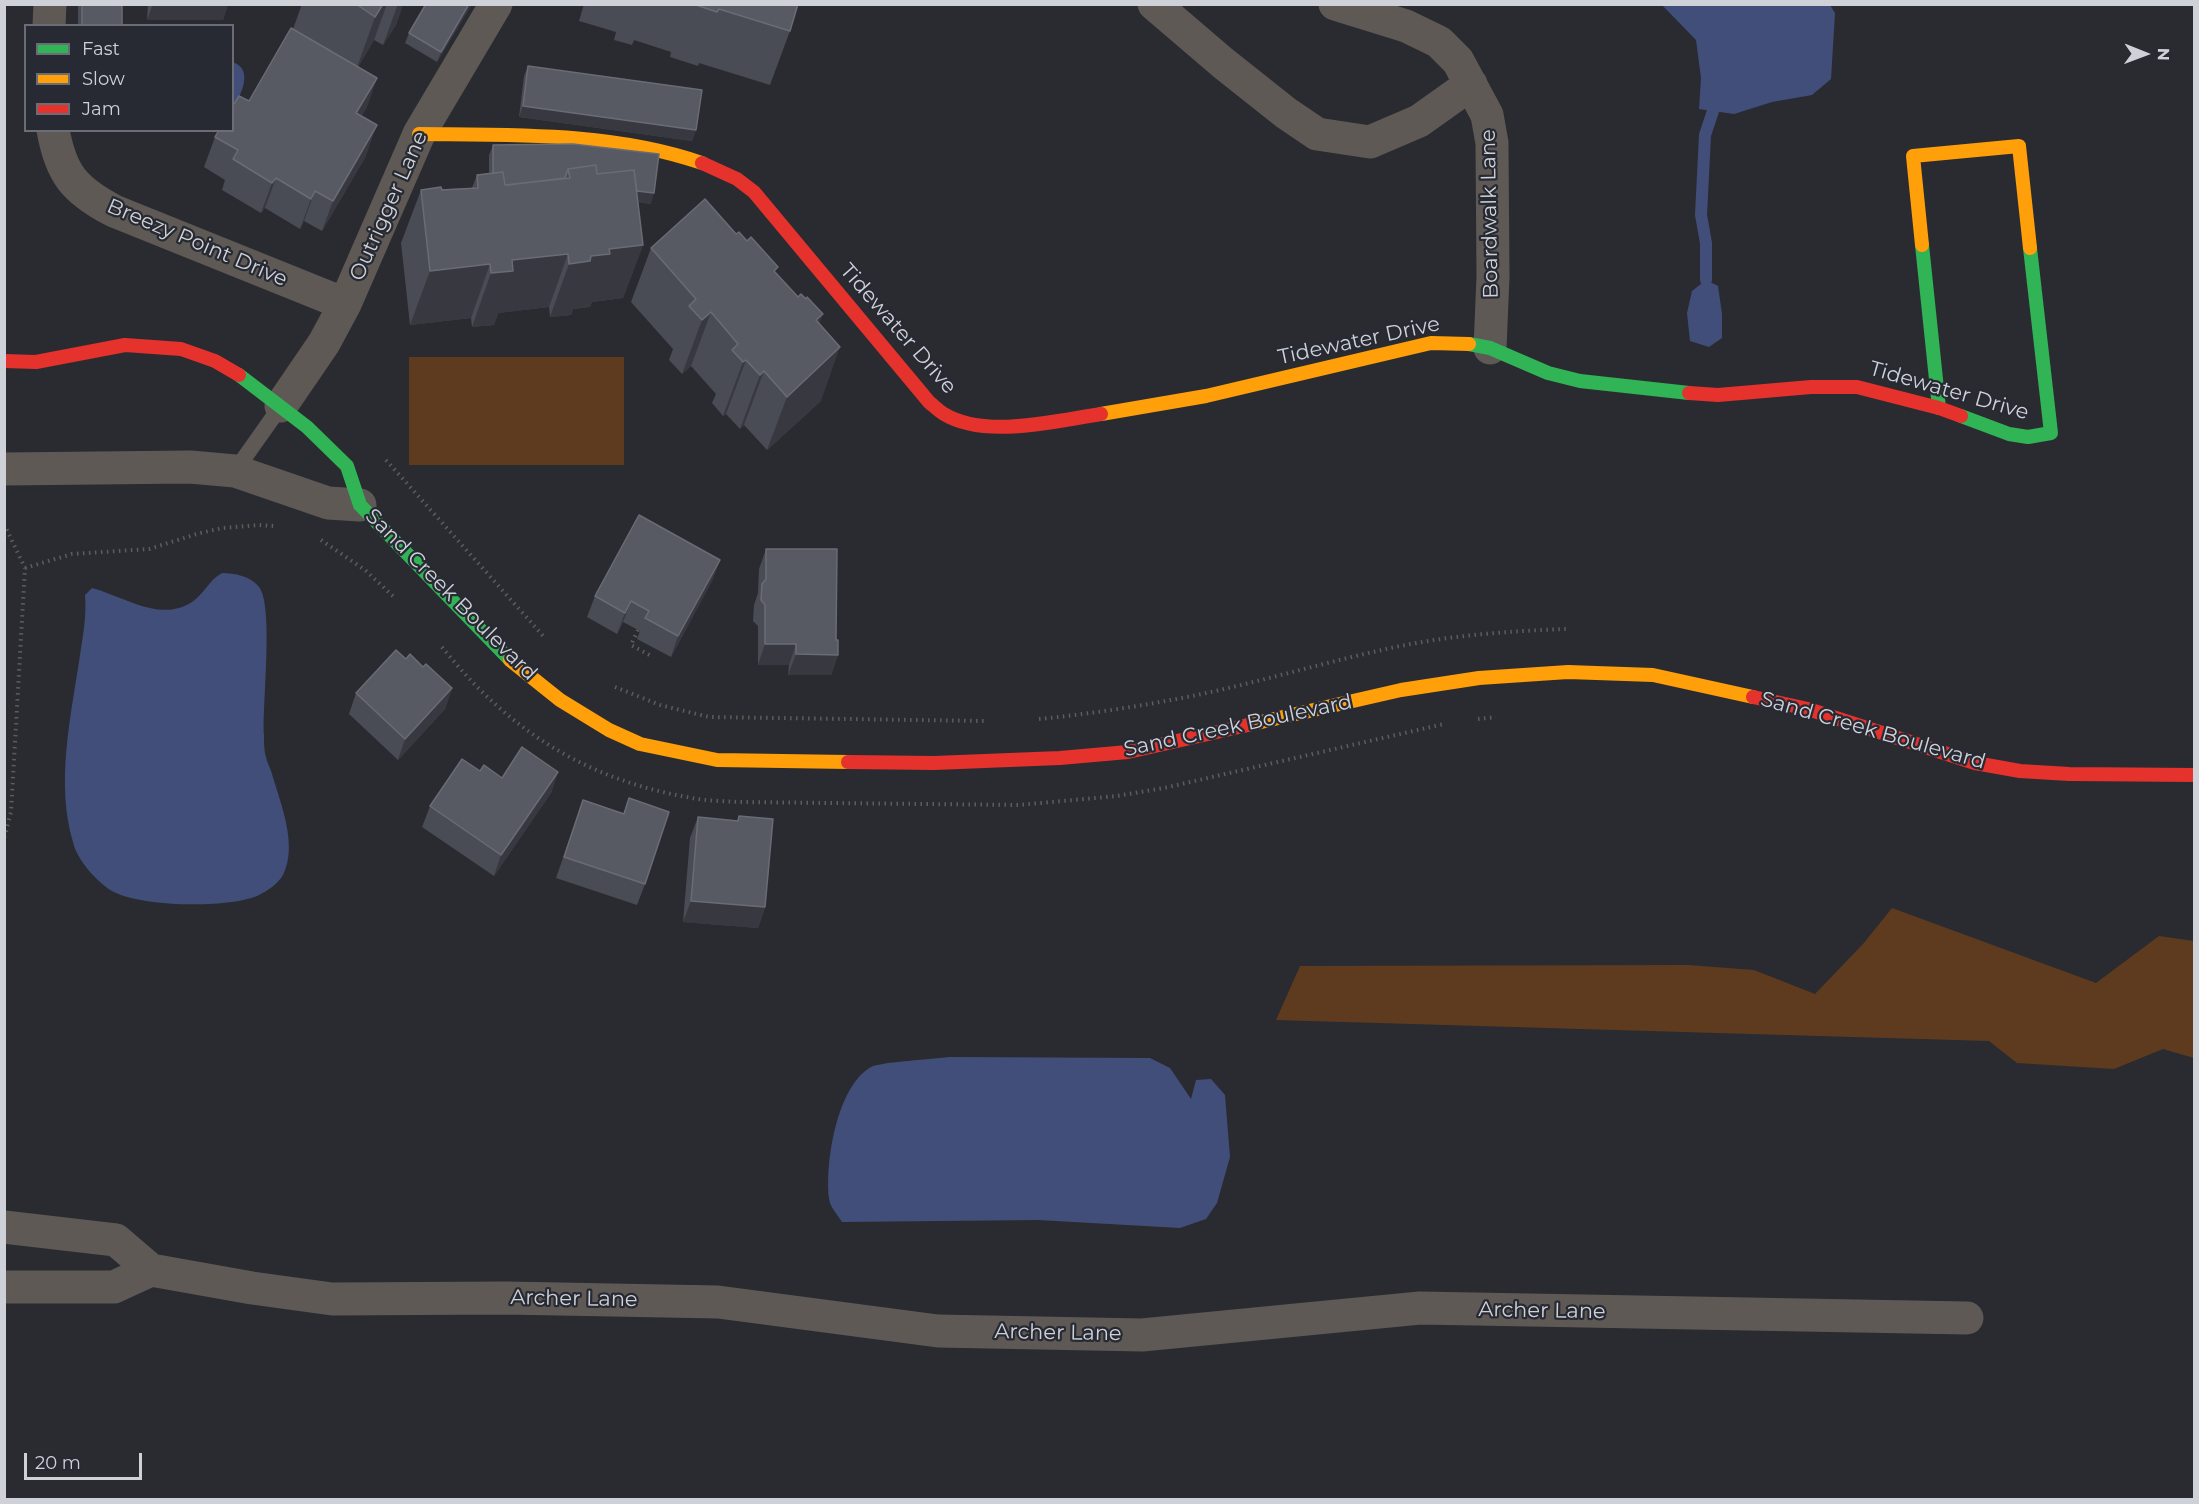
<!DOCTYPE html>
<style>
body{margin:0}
#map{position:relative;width:2199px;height:1504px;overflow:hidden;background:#2a2b30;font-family:Montserrat,sans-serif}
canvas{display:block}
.frame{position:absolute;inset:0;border:6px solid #cfd1d8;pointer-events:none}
.legend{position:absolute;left:24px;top:24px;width:210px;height:108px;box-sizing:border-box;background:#272a33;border:2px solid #6a6d75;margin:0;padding:8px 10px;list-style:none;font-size:18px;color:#cfd1d8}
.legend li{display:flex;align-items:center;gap:12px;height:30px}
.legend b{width:30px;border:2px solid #6a6d75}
.north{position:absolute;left:2115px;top:24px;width:60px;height:60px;-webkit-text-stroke:4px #272a33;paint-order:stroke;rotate:91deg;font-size:16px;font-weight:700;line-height:24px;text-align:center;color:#cfd1d8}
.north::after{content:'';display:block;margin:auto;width:21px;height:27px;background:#cfd1d8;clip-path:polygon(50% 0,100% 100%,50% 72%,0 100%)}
.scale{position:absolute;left:24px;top:1453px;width:118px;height:27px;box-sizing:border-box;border:3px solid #cfd1d8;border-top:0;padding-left:8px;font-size:18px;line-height:21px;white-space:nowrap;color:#cfd1d8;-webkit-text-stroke:4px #272a33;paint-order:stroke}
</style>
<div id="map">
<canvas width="2199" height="1504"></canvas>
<div class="frame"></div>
<ul class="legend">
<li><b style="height:8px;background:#30b455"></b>Fast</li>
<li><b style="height:8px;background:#ff9f0a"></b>Slow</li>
<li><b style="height:8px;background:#e5322d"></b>Jam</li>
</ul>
<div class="north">N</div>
<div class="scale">20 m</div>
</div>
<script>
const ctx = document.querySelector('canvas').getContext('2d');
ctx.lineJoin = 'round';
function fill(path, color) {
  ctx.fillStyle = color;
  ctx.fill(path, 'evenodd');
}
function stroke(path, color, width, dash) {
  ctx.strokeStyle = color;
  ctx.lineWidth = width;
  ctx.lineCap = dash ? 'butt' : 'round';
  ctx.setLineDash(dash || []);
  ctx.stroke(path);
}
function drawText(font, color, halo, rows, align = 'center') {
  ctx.font = font + ' Montserrat,sans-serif';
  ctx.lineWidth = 4.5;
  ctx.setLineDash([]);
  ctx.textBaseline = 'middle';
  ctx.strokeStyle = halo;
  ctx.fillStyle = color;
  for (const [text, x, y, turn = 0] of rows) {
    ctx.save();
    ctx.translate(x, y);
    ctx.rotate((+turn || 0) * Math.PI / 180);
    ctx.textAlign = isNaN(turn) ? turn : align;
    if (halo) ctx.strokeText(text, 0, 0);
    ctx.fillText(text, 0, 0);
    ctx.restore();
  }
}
const green = new Path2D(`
 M409 357H624V465H409Z
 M1892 908 2096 983 2159 936 2194 941V1058L2163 1049 2114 1069 2017 1063 1989 1041 1276 1020 1300 966 1688 965 1754 970 1815 994 1863 944Z`);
const water = new Path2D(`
 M1662 5H1830L1835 13 1831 79 1812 95 1772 102 1734 114 1699 109 1701 78 1696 40Z
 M233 62C254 70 241 94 233 109Z
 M1706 280 1718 286 1722 314V338L1709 347 1690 341 1687 313 1692 291Z
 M222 573C234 573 251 576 259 587 274 606 262 706 264 735 264 742 264 751 266 757 267 763 271 769 272 774 281 805 298 845 283 875 278 884 267 891 259 895 230 909 139 907 112 891 97 882 77 860 73 842 56 785 70 720 79 662 82 640 87 618 85 595L92 588C123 596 160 623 192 602 204 594 209 580 222 573Z
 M949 1057 1150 1058 1170 1068 1191 1099 1196 1080 1211 1079 1225 1095 1230 1157 1217 1203 1206 1219 1180 1228 1038 1220 842 1222C838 1215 829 1206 829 1198 825 1162 837 1086 871 1067 880 1062 935 1059 949 1057Z`);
const stream = new Path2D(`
 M1706 280V243L1701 215 1705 135 1713 111`);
const path = new Path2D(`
 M386 460 545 638
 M4 524 25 568 11 812 4 839
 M321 540 365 570 395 598
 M25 568 72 554 149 549 200 533 223 528 259 525 274 526
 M638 630 631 645 651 656
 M442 647C508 730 586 780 692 798 707 801 723 801 738 802L1019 805 1117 796 1164 788 1444 724
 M615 687 660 705 709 717 986 721
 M1039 719C1090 714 1141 706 1192 696 1256 683 1318 664 1382 650 1442 636 1506 631 1567 629
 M1478 719 1496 717`);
const lane = new Path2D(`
 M235 471 281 406`);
const street = new Path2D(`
 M1154 4 1223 63 1286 113 1317 134 1370 142 1419 121 1471 84
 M1335 4 1406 26 1439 42 1458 61 1487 115 1492 143 1493 277 1490 348
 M49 26 50 4
 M53 130C61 174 74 190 114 211L345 304
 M281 406 324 343 345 304 419 134 496 4
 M4 469 190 467 235 471 328 503 360 505
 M4 1227 116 1240 151 1270 252 1288 332 1299 506 1298 718 1302 938 1331 1142 1335 1420 1308 1967 1318
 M4 1287H114L151 1270`);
const fast = new Path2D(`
 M1922 245 1939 408
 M1469 344 1490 348 1548 373 1580 381 1689 393
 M239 375 307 427 347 466 360 505 510 660
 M1961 416 2009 434 2028 437 2051 433 2030 248`);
const slow = new Path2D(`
 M419 134C513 135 613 132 702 163
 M1922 245 1913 156 2019 146 2030 248
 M1101 414 1206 396 1431 343 1469 344
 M510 660 560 700 609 730 640 744 717 760 848 762
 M1248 725 1401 690 1479 678 1568 672 1653 675 1753 697`);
const jam = new Path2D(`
 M702 163 737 179 754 192 929 402C934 406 939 411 944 414 985 439 1055 421 1101 414
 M4 361 36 362 125 345 181 349 215 361 239 375
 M1689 393 1718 395 1811 387H1857L1939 408 1961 416
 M1753 697 1808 709 1975 763 2020 771 2069 774 2194 775
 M848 762 934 763 1060 758 1128 752 1248 725`);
const wall = new Path2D(`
 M78 4H122V26H78Z
 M148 4H228L223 20H147Z
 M302 4H403L396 25 383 45 374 40 358 67 377 78 366 109 361 116 366 156 322 231 304 221 300 229 265 208 261 213 222 190 225 180 204 167 215 137 249 101 293 29Z
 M426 4H472L437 62 405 43 409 33Z
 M584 4H798L790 31 770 85 699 63 698 66 670 57 671 52 634 40 632 45 614 40 616 32 579 21Z
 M528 66 696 130 692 141 519 117 524 76Z
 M573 144 651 204 638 202 643 245 623 298 592 302 590 307 573 309 571 315 550 317 549 307 498 313 494 325 472 327 471 318 410 325 401 243 421 190 472 188 477 175 489 173V155L493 145Z
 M736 234 776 273 819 324 821 401 767 450 744 425 740 429 726 414 723 416 712 403 716 394 691 366 682 374 669 360 673 349 631 302 651 248Z
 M766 549 836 640 838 655 831 675H788L789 665H758V626L753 621 754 605 758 593 759 569Z
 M720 560 712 581 671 657 637 639 640 631 623 622 617 634 587 617 595 596Z
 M406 659 423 667 452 688 445 709 398 760 349 714 356 693Z
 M480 771 502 778 558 772 551 793 494 876 422 827 430 806Z
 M629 798 645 884 637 905 556 878 583 800 623 814Z
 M739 816 765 907 758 928 683 922 690 838 698 817 737 821Z`);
const shadedWall = new Path2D(`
 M153 4H228L223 20H147Z
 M383 4H387L374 40 356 70 375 17Z
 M398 4H403L396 25 383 45Z
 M469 4H472L437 62 441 52Z
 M377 78 366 109 345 144 356 113Z
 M523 106 696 130 692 141 519 117Z
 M377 125 366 156 322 231 333 201Z
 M276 178 265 208 261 213 272 183Z
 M567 184 654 193 651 204 569 195Z
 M315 191 304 221 300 229 311 199Z
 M643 245 623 298 592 302 590 307 573 309 571 315 550 317 569 264 609 249Z
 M568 254 549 307 498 313 494 325 472 327 491 273 512 260Z
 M490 264 471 318 410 325 430 271Z
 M711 312 691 366 682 374 702 320Z
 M823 314 803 368 816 320Z
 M840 347 821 401 767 450 787 397Z
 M746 360 726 414 723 416 743 362Z
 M764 371 744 425 740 429 760 375Z
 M720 560 712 581 671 657 678 636Z
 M631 601 623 622 617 634 625 613Z
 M765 644H796L789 665H758Z
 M796 654 838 655 831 675H788Z
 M452 688 445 709 398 760 405 739Z
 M558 772 551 793 494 876 501 855Z
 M691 901 765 907 758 928 683 922Z`);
const building = new Path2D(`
 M82 4H122V26H82Z
 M356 4H383L375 17Z
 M426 4H469L441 52 409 33Z
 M693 4H798L790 31 719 9 717 12Z
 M291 28 377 78 356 113 377 125 333 201 315 191 311 199 276 178 272 183 233 159 238 150 215 137 219 130H232V107L239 96 249 101Z
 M528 66 702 90 696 130 523 106Z
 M573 144 659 154 654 193 637 191 634 170 597 174 596 165 568 169 565 178 508 185H505L503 172 493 173V145Z
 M596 165 597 174 634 170 643 245 609 249 610 254 591 256 590 261 569 264 568 254 512 260 513 271 491 273 490 264 430 271 421 190 441 187 442 190 478 188 477 175 503 172 505 185 570 178 568 169Z
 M705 199 736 234 739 232 747 241 751 237 778 267 774 271 798 297 801 294 806 299 807 297 823 314 816 320 840 347 787 397 764 371 760 375 746 360 743 362 732 350 738 344 711 312 702 320 689 306 696 299 651 248Z
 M639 515 720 560 678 636 645 618 649 611 631 601 625 613 595 596Z
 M766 549H837L836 640H838V655L796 654V644H765V605L761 600 762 584 766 579Z
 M396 650 406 659 410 654 423 667 426 664 452 688 405 739 356 693Z
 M522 747 558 772 501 855 430 806 462 759 480 771 484 765 502 778Z
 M629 798 669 812 645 884 564 857 583 800 624 814Z
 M739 816 773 819 765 907 691 901 698 817 738 821Z`);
const streetNames = [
 ["Outrigger Lane",389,206,-66],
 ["Boardwalk Lane",1490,214,-91],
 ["Breezy Point Drive",197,243,23],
 ["Tidewater Drive",898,329,49],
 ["Tidewater Drive",1359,341,-12],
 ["Tidewater Drive",1949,391,16],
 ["Sand Creek Boulevard",451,595,45],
 ["Sand Creek Boulevard",1238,726,-12],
 ["Sand Creek Boulevard",1873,731,16],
 ["Archer Lane",574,1299,1],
 ["Archer Lane",1542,1311,1],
 ["Archer Lane",1058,1333,1]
];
fill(green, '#5e3b1e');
fill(water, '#424e7a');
stroke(stream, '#424e7a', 12);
stroke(path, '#605c5c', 4, [1.5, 4.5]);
stroke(lane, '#5f5956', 16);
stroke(street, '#5f5956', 33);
stroke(fast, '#30b455', 14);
stroke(slow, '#ff9f0a', 14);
stroke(jam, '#e5322d', 14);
fill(wall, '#494b55');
fill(shadedWall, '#373840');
fill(building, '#575963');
stroke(building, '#6a6c75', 1.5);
drawText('21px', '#cfd1d8', '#272a33', streetNames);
</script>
